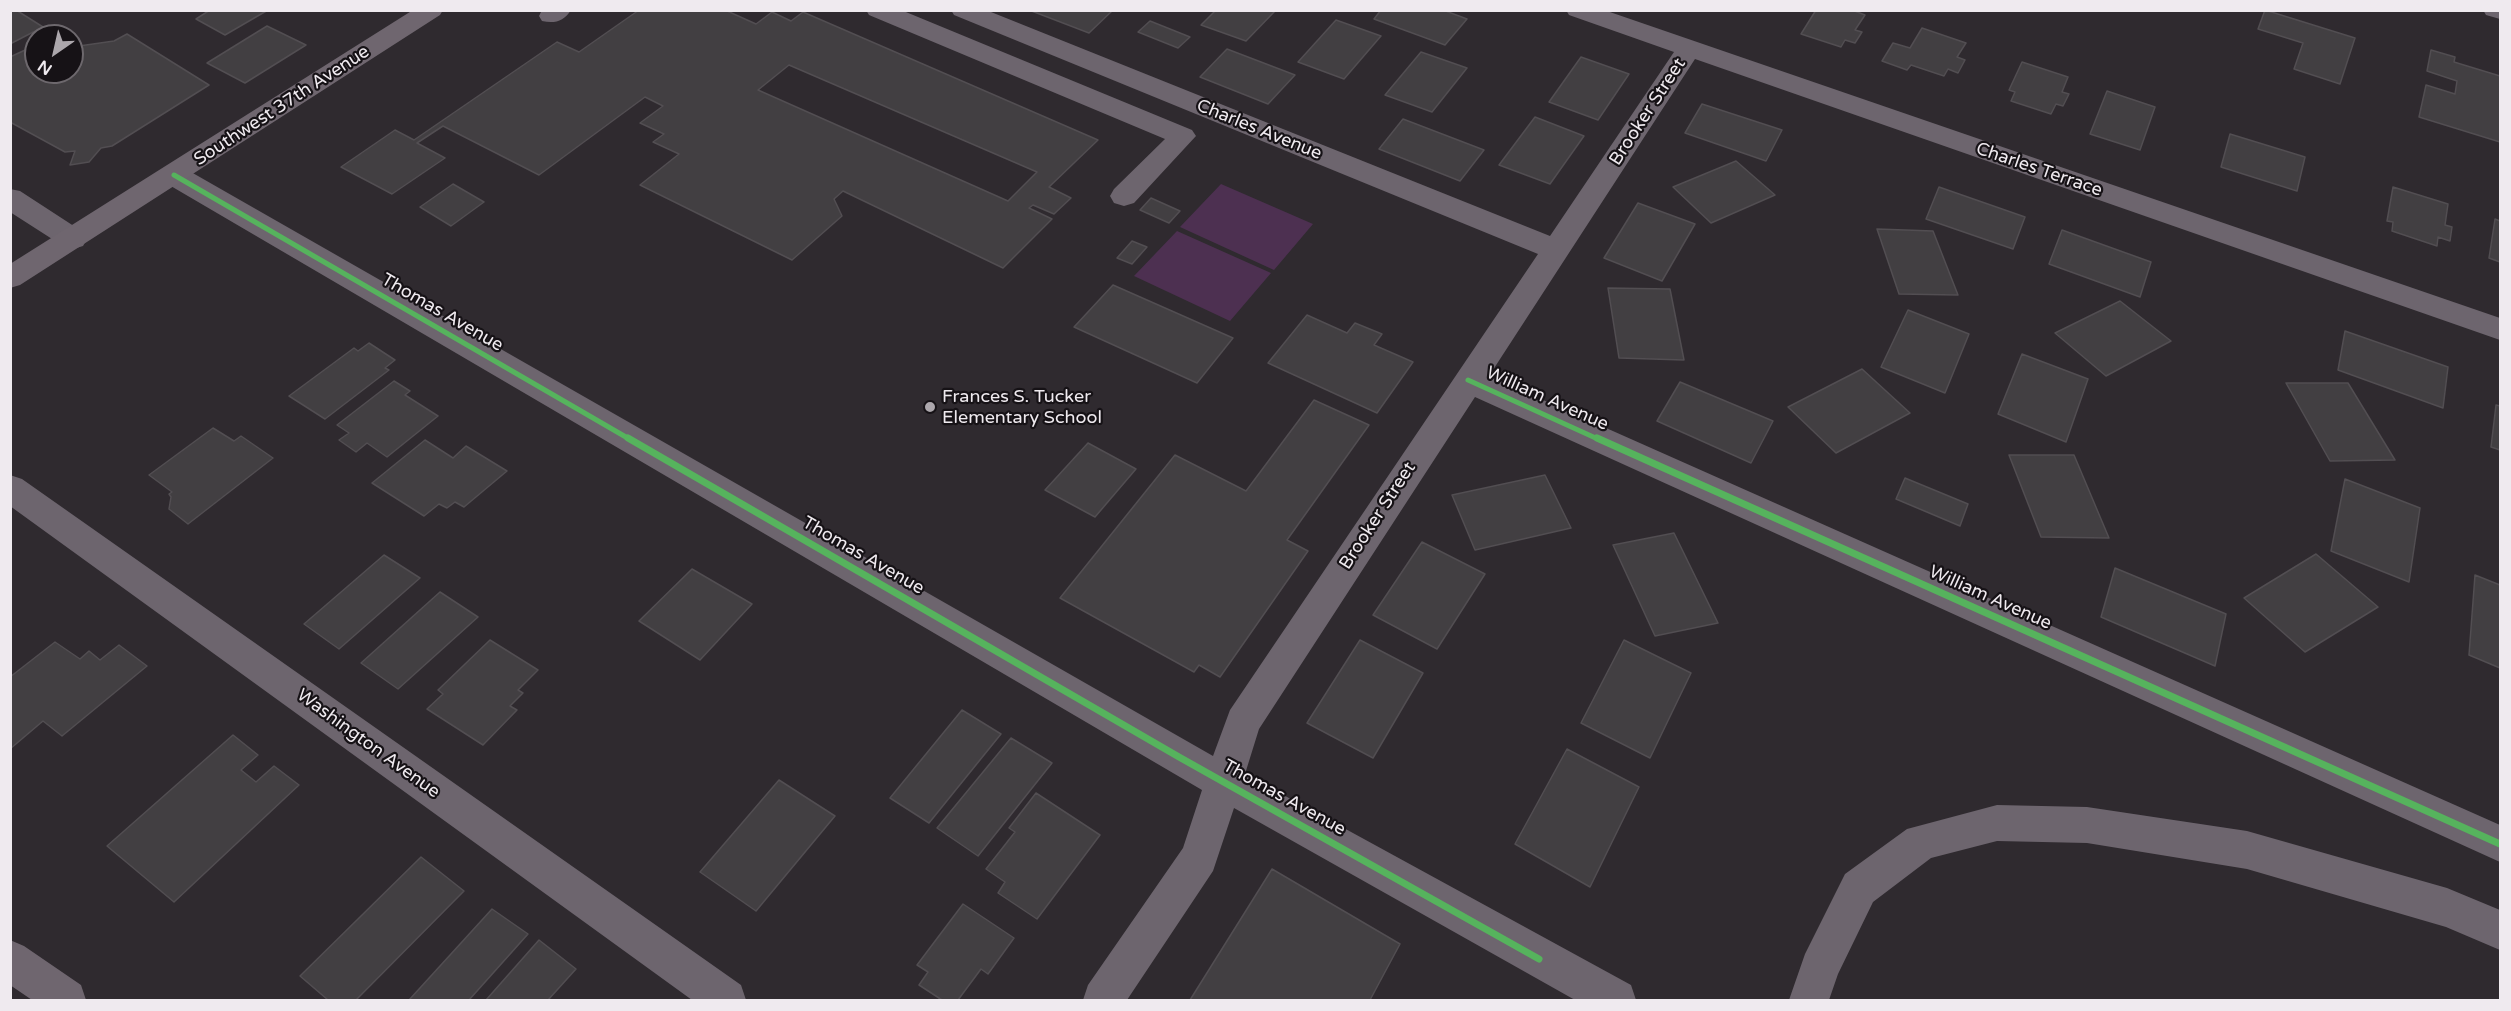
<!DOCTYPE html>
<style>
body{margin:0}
#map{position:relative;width:2511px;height:1011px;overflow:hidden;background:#2f2a2f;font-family:"Varela Round",sans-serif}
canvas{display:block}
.frame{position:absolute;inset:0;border:12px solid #efeaef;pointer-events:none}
.north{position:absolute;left:24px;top:24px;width:60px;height:60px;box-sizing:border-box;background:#161216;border:2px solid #6d686d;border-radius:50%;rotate:214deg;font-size:16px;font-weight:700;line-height:24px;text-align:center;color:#efeaef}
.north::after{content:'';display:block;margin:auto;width:21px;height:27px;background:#aca7ac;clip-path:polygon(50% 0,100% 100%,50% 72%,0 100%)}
</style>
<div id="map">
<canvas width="2511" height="1011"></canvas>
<div class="frame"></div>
<div class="north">N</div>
</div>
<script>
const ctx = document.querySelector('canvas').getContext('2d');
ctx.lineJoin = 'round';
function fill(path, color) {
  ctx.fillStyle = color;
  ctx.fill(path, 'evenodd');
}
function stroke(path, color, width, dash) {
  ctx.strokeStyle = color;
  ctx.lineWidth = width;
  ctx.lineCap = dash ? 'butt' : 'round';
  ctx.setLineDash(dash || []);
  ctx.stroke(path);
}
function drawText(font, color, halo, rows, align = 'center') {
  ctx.font = font + ' "Varela Round",sans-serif';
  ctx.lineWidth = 4.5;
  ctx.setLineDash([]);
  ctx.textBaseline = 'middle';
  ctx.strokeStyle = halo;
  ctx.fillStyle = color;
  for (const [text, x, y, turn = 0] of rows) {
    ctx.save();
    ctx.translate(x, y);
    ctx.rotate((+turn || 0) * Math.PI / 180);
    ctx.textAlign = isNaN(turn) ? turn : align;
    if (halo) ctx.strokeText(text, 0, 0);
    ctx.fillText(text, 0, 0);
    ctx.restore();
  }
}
const green = new Path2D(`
 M1221 184 1313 224 1274 270 1180 227Z
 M1177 231 1271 273 1230 321 1134 276Z`);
const building = new Path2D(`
 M10 10H16L43 27 10 44Z
 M210 10H268L225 35 196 19Z
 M639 10H725L756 24 772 12 791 21 803 12 1098 140 1049 187 1071 198 1054 214 1033 205 1029 208 1052 219 1003 268 843 191 834 199 842 216 792 260 640 185 679 154 653 142 664 134 640 123 663 106 645 97 539 175 443 126 417 143 445 158 392 194 341 167 395 130 414 140 557 42 579 52ZM789 65 1037 172 1008 201 758 90Z
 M1029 10H1113L1089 33Z
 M1216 10H1276L1246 41 1201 25Z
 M1381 10H1443L1467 19 1445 45 1374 19Z
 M1816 10H1852L1865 15 1855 30 1862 32 1855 43 1845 40 1841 47 1801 34Z
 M2265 10 2355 38 2340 84 2294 69 2303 43 2258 29Z
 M1336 20 1381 36 1344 79 1298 62Z
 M1150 21 1190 37 1178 48 1138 32Z
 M267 26 306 45 245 83 207 63Z
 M1922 28 1966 43 1957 57 1965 60 1958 73 1948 69 1944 76 1911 65 1907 70 1882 61 1893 43 1910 48Z
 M127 34 209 85 112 146 101 148 89 162 70 165 75 151 65 152 10 122V57L36 45V72H72V47L114 41Z
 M1227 49 1295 75 1268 104 1200 77Z
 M2431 50 2455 57 2454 62 2500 76V142L2419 117 2426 85 2455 94 2457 81 2427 71Z
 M1421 52 1467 68 1432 112 1385 95Z
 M1581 57 1629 74 1598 120 1549 102Z
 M2022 62 2068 77 2062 92 2069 94 2063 106 2056 104 2051 114 2011 101 2015 92 2009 90Z
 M2107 91 2155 107 2140 150 2090 134Z
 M1702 104 1782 130 1766 161 1685 133Z
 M1535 117 1584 136 1550 184 1499 165Z
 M1403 119 1484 150 1460 181 1379 149Z
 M2230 134 2305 157 2297 191 2221 167Z
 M1736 161 1775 195 1711 223 1673 187Z
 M453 184 484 202 451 226 420 207Z
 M1939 187 2025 217 2013 249 1926 219Z
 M2393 187 2448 204 2445 225 2452 227 2450 241 2438 237 2437 246 2392 231 2393 222 2387 221Z
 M1151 198 1180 211 1169 223 1140 210Z
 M1638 203 1695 224 1662 281 1604 258Z
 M2495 219 2500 221V262L2489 258Z
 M1877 229 1933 231 1958 295 1899 294Z
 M2062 230 2151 262 2140 297 2049 264Z
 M1132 241 1147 247 1132 264 1117 258Z
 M1113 285 1233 338 1197 383 1074 327Z
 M1608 288 1670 289 1684 360 1619 358Z
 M2120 301 2171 341 2106 376 2055 333Z
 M1908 310 1969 334 1945 393 1881 367Z
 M1307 315 1347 333 1355 323 1382 334 1374 345 1413 362 1377 413 1268 363Z
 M2345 331 2448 367 2443 408 2338 370Z
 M369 343 395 360 385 368 389 370 325 419 289 396 354 348 358 351Z
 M2022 354 2088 379 2066 442 1998 414Z
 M1862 369 1910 413 1836 453 1788 407Z
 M394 381 410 391 405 395 438 416 387 457 367 443 356 452 339 440 349 433 337 425Z
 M1680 382 1773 421 1751 463 1657 421Z
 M2286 383H2348L2395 460 2330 461Z
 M1314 400 1369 425 1287 540 1308 551 1220 677 1199 665 1194 672 1060 598 1175 455 1246 491Z
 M2496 405 2500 406V450L2491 447Z
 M213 428 234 441 241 436 273 458 188 524 169 509 171 497 169 494 172 492 149 475Z
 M425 440 453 458 466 446 507 471 464 507 455 502 447 508 439 504 424 516 372 483Z
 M1088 443 1136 469 1095 517 1045 490Z
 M2009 455H2074L2109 538 2041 537Z
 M1545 475 1571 528 1475 550 1452 495Z
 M1905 478 1968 504 1960 526 1896 499Z
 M2345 479 2420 508 2409 582 2331 551Z
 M1674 533 1718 623 1655 636 1613 545Z
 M1422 542 1485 574 1437 649 1373 615Z
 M2316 554 2378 607 2305 652 2244 598Z
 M384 555 420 578 339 649 304 624Z
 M2115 568 2226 614 2215 666 2101 617Z
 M692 569 752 604 700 660 639 621Z
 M2475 575 2500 585V668L2469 655Z
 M440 592 478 617 398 689 361 663Z
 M490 640 538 670 518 690 523 693 510 706 517 710 483 745 427 709 443 694 438 690Z
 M1360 640 1423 673 1373 758 1307 723Z
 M1624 640 1691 673 1650 758 1581 723Z
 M55 642 80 659 89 651 100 660 119 645 147 666 62 736 43 721 10 749V677Z
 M962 710 1001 734 929 823 890 798Z
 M233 735 258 755 241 770 256 782 274 766 299 785 174 902 107 846Z
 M1011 738 1052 763 978 856 937 828Z
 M1567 749 1639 787 1590 887 1515 844Z
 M779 780 835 816 756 911 700 872Z
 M1036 793 1100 835 1037 919 998 893 1005 882 986 869 1015 832 1009 828Z
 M421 857 464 891 356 1000H328L300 976Z
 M1272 869 1400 944 1370 1000H1190Z
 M963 904 1014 938 988 974 981 969 958 1000H942L919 985 928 972 917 965Z
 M492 909 528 934 469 1000H409Z
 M539 940 576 969 548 1000H486Z`);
const minor = new Path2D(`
 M542 10H571C564 21 555 24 542 21L539 16Z
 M866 10H901L1192 130 1196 136 1134 203 1124 206 1114 203 1110 196 1114 189 1165 139 869 15Z
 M951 10H986L1550 236 1674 52 1569 15 1566 10H1604L2500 318V340L1695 59 1489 376 2500 825V862L1475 397 1259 729 1245 774 1631 985 1636 1000H1575L1234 808 1213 871 1127 1000H1083L1088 985 1183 848 1202 790 164 182 160 175 164 168 174 166 184 168 1213 756 1230 710 1538 254 954 15Z
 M2483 10H2500V19L2486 15Z
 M10 189 20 191 83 232 87 239 83 246 73 249 63 246 10 212Z
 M10 475 22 479 741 985 746 1000H692L10 506Z
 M1997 805 2087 807 2247 831 2447 888 2500 910V950L2446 927 2247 869 2087 843 1997 841 1931 858 1873 902 1838 974 1829 1000H1789L1805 954 1845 874 1907 829Z`);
const major = new Path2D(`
 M413 10H443L440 15 20 285 10 288V264Z
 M10 940 24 946 81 985 86 1000H32L10 985Z`);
const cyclewayFar1 = new Path2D(`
 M174 175 631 440
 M1468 380 1600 440`);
const cycleway = new Path2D(`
 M628 438 1179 757 1539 959
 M1597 438 2500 844`);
const markers = [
 [930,407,6,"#aca7ac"]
];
const streetNames = [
 ["Southwest 37th Avenue",282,106,-33],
 ["Brooker Street",1648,112,-57],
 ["Charles Avenue",1259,130,22],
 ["Charles Terrace",2039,170,19],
 ["Thomas Avenue",442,313,30],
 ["William Avenue",1547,399,24],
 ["Brooker Street",1378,516,-57],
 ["Thomas Avenue",863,556,30],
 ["William Avenue",1990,598,24],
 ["Washington Avenue",368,744,36],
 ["Thomas Avenue",1284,798,29]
];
const poiNames = [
 ["Frances S. Tucker",942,397],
 ["Elementary School",942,418]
];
fill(green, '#4d3051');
fill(building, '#423f42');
stroke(building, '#524e52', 1.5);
fill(minor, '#6d656e');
fill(major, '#6f666f');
stroke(cyclewayFar1, '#56b35d', 5);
stroke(cycleway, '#56b35d', 7);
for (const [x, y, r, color] of markers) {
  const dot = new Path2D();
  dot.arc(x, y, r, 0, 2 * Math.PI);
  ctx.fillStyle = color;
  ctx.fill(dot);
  stroke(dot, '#161216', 2);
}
drawText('18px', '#efeaef', '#161216', streetNames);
drawText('18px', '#efeaef', '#161216', poiNames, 'left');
</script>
